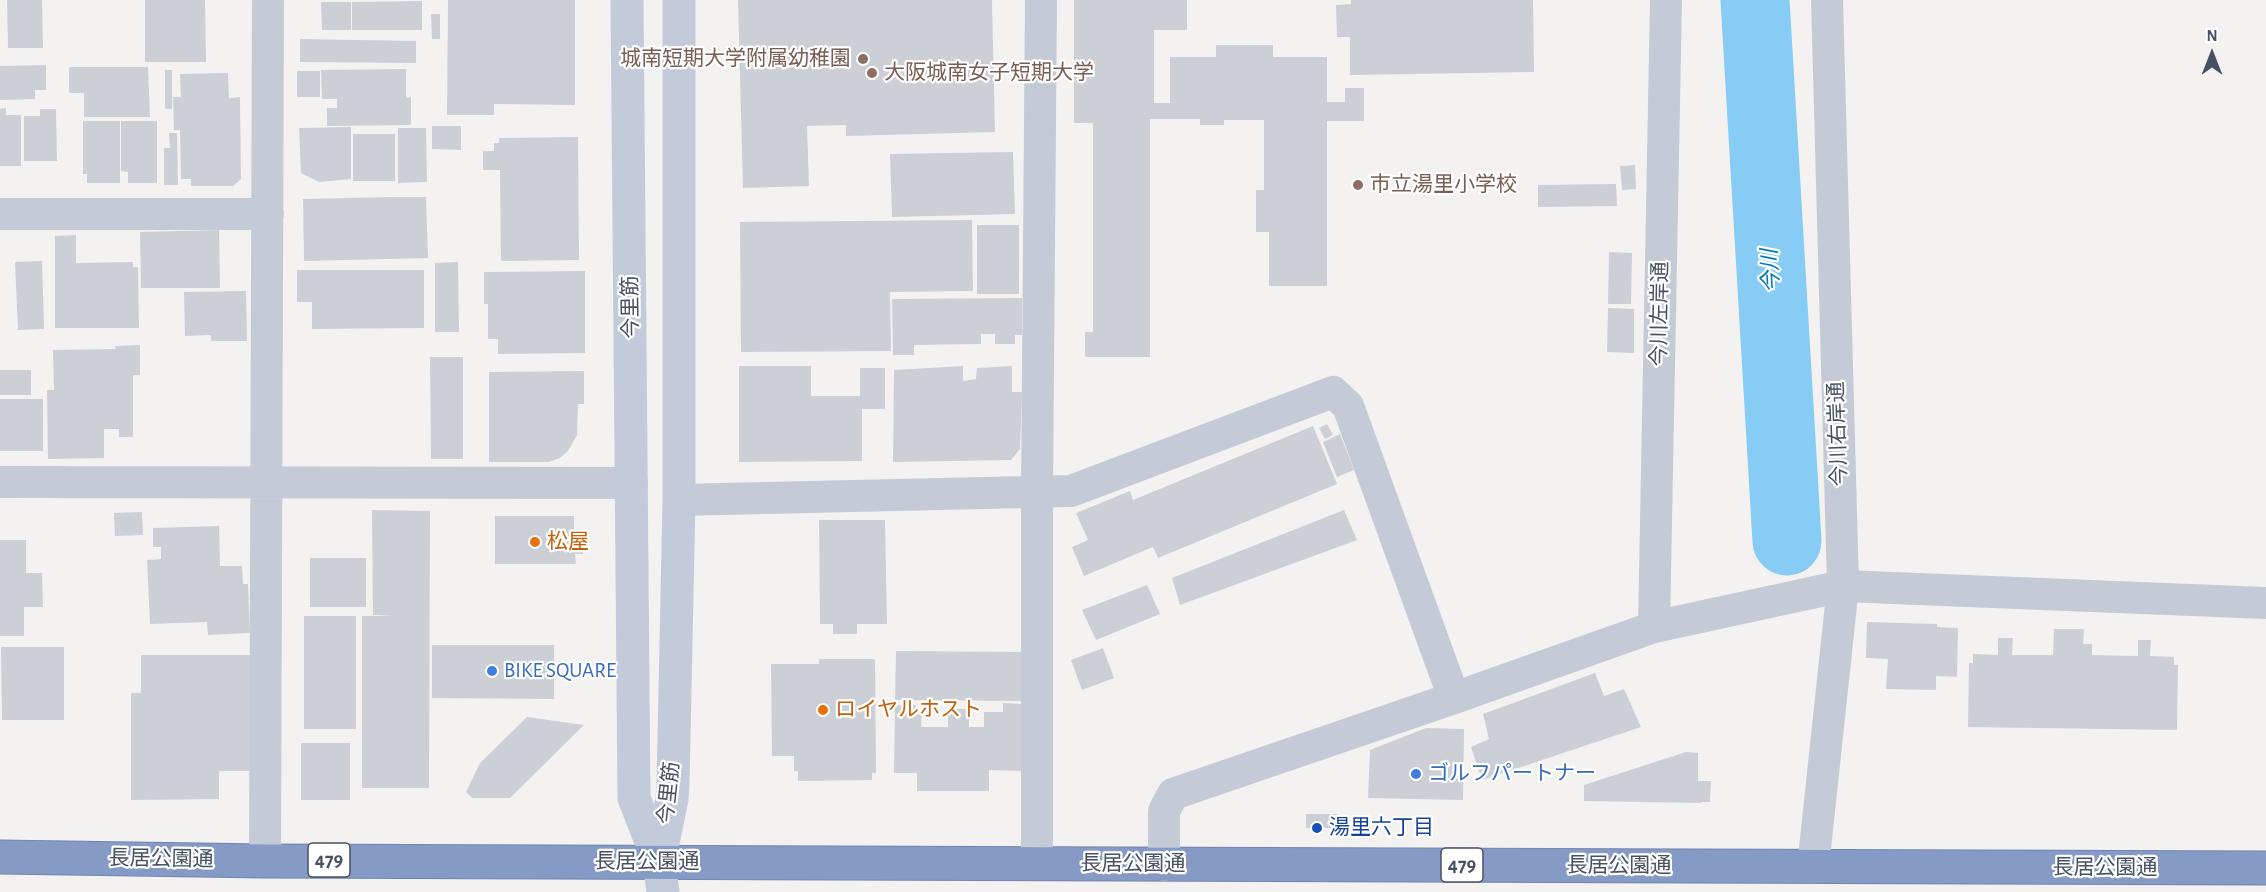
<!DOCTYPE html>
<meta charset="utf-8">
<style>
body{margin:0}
#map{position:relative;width:2266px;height:892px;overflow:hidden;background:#f4f1f1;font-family:"Alegreya Sans",sans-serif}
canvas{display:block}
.north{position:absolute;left:2182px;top:24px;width:60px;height:60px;-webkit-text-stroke:4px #fff;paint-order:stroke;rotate:0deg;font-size:16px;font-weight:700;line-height:24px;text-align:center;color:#475161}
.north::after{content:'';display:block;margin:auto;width:21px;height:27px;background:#475161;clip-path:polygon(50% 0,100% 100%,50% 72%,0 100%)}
</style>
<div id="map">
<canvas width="2266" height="892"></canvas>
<div class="north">N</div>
</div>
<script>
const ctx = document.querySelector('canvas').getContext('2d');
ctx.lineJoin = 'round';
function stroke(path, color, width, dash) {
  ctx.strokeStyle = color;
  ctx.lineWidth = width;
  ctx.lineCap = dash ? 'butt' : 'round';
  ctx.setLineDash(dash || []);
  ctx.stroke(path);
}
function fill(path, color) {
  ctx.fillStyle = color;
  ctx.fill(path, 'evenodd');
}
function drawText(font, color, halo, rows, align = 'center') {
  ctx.font = font + ' "Alegreya Sans","Noto Sans JP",sans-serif';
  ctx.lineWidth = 4.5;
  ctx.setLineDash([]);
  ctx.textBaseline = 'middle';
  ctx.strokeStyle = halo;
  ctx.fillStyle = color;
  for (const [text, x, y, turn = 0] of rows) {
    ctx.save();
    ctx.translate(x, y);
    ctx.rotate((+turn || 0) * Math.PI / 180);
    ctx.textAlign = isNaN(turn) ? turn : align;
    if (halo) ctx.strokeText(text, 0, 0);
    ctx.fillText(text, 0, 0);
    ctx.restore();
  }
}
const river = new Path2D(`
 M1755 0 1787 541`);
const building = new Path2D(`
 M7 0H42L43 48H8Z
 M145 0H205L206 62H145Z
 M448 0H575V105L494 104V115H447Z
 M738 0H992L995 132 846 136V125L807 126 809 186 743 188Z
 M1074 0H1187V30H1154V103H1170V57H1216V45H1273V57H1327V102H1345V88H1364V121H1327V286H1269V232H1256V190H1264V120H1224V125H1200V119H1150V357H1085V332H1093V123H1074Z
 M1351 0H1533L1534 72 1350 75V37H1337L1336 5 1351 4Z
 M422 1V30H352V2Z
 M321 2H351V30H322Z
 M431 14H440V39H432Z
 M300 39 416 41V63L300 62Z
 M46 65V90H35V99L0 100V66Z
 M69 67H148L150 117H84V93H69Z
 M406 69V98L411 97V125L327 126V108H337V99H322L321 70Z
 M165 70H172V109H165Z
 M297 71H320V97H297Z
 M228 73 229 98 240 97 241 179 233 186H191V179H181L180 130H174L173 97H181L180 74Z
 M6 108V115H21V166H0V109Z
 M40 109H56L57 161H24V116H40Z
 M83 121H120V183H87V174H83Z
 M121 121H157V183H128V172L121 171Z
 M432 126H461V150L432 149Z
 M351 127V179L319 182 301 173 299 128Z
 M398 128H426L427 182 398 183Z
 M169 133H177L178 185H164V148H170Z
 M353 134H395V181H353Z
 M578 137 579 260 501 261 500 170H483V151H494V143H499V138Z
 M1013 152 1015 214 892 217 890 154Z
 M1635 165 1636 189 1622 190 1620 166Z
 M1616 184 1617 206 1538 207V185Z
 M394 197H426L428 258 304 261 303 199Z
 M972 220 973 291 890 292 891 351 741 352 740 222Z
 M977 225H1019V294H977Z
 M219 230 220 288H141L140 232Z
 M76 235V263L133 262V267H138L139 328H55V236Z
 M1609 252 1632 253 1631 304H1608Z
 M42 261 44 329 18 330 15 262Z
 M458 262 459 332H435V263Z
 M297 270H424V328L312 329V302H297Z
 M585 271V353L498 354V339H488V304H484V272Z
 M246 291 247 341H211V335L185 336 184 292Z
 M1022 298V335H1015V344H995V334H981V344L914 345V355H893L892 299Z
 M1608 308 1634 309V353L1607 352Z
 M140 345V375H133V437H119V429H104V458L48 459 47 390H54L53 350 116 349 115 346Z
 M430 357H463V459H431Z
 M739 366H811V396H860V368H885V409H862V461L739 462Z
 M963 366V381L976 379 977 368 1012 366V392H1022L1020 449 1011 460 893 462 894 370Z
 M0 370H31V395H0Z
 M584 371V404H578L577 435 568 451 560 458 548 462H489V372Z
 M0 399H43V451H0Z
 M1327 424 1333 435 1325 439 1319 428Z
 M1313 426 1337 484 1158 558 1153 547 1084 576 1072 547 1088 540 1076 513 1130 491 1133 500Z
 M1340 434 1354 470 1337 477 1323 442Z
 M372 510 430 511 429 788H362V616H396L373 615Z
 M1344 510 1357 540 1180 605 1172 578Z
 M142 512 143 535 115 536 114 513Z
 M495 516H574V529H583V554H575L576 564H495Z
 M819 520H885L887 624H857V634H833V624H820Z
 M219 526 220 566H242L243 584H248L250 633 208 635 207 622 150 624 147 560 161 559V547H153V528Z
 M0 540H26V573H42L43 607H24V636H0Z
 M310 558H366V607H310Z
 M1147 585 1160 614 1096 640 1082 610Z
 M304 616H356V729H304Z
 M1867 622 1937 624V627L1958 628 1957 677 1936 676V690L1886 689 1888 659 1866 658Z
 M2054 629H2084L2083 644H2092V655L2138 656V640H2151L2150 656 2174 657V665H2178L2177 730 1968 727 1969 663H1973V654L1998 655V638H2013L2012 655H2053Z
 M432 645H554V699L432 698Z
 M1 647H64V720H2Z
 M1103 648 1114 678 1082 690 1071 660Z
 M896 651 1023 652 1022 701 895 700Z
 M141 655H250V771H219V799L131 800V693H141Z
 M819 659H875L876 773H872V780L798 781V771H794V756H772L771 664H819Z
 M1595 673 1604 696 1624 689 1641 727 1482 780 1471 747 1489 739 1483 714Z
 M1003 703 1022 704V771L989 770V791H917V773H894L895 705H916V713H922L921 727H948V709H969V727H984V712H1003Z
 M527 717 584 725 510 798H472L466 792 480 763Z
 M1426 728 1464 729 1463 800 1368 798 1370 750Z
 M301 743H350V800H301Z
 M1686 752 1698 753V781H1711L1710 802H1701V803L1584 801V785Z
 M1306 814H1338V828H1306Z`);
const street = new Path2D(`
 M0 214H268
 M0 482 632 483
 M679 500 1071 491 1333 392 1348 406 1454 698
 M1654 627 1666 0
 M265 861 268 0
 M1037 864V491L1041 0
 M1164 865V811L1173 794 1454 698 1654 627 1843 586 2266 603
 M1813 867 1843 586 1827 0`);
const secondary = new Path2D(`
 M627 0 634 798 659 862 663 892
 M659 862 672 799 673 784 679 500V0`);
const highway = new Path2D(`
 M0 857 265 861 2266 868`);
const markers = [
 [863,59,6,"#8d6e63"],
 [872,73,6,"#8d6e63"],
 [1358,185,6,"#8d6e63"],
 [535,542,6,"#e8710a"],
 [492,671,6,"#3f7fe0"],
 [823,710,6,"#e8710a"],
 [1416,774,6,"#3f7fe0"],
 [1317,828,6,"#1a4fb4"]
];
const shields = [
 [329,860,42],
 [1462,865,42]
];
const shieldNames = [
 ["479",329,860],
 ["479",1462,865]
];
const educationNames = [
 ["城南短期大学附属幼稚園",851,59,"right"],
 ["大阪城南女子短期大学",884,73],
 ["市立湯里小学校",1370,185]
];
const streetNames = [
 ["今里筋",631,307,-91],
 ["今川左岸通",1660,314,-89],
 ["今川右岸通",1838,434,-92],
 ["今里筋",669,793,-84],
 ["長居公園通",161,859,1],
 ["長居公園通",647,862],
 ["長居公園通",1133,864],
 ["長居公園通",1619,866],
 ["長居公園通",2105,868]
];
const foodNames = [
 ["松屋",547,542],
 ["ロイヤルホスト",835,710]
];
const shopNames = [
 ["BIKE SQUARE",504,671],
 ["ゴルフパートナー",1428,774]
];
const transitNames = [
 ["湯里六丁目",1329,828]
];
const waterNames = [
 ["今川",1771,271,-93]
];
stroke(river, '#87ccf4', 69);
fill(building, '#cdcfd7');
stroke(highway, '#7085b0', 35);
stroke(street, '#c4cbd7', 32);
stroke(secondary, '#c3cbdb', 33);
stroke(highway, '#859ac4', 33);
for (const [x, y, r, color] of markers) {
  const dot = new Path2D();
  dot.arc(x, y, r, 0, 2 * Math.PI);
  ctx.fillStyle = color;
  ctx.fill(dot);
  stroke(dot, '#fff', 2);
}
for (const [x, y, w] of shields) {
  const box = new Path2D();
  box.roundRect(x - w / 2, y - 17, w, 34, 4.5);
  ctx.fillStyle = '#fff';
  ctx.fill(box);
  stroke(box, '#475161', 1.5);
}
drawText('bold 20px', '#475161', null, shieldNames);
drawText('21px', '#785e54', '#fff', educationNames, 'left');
drawText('21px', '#475161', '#fff', streetNames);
drawText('21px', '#c56008', '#fff', foodNames, 'left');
drawText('21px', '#366cbe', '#fff', shopNames, 'left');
drawText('21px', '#164399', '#fff', transitNames, 'left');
drawText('italic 22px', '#07b', '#fff', waterNames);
</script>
